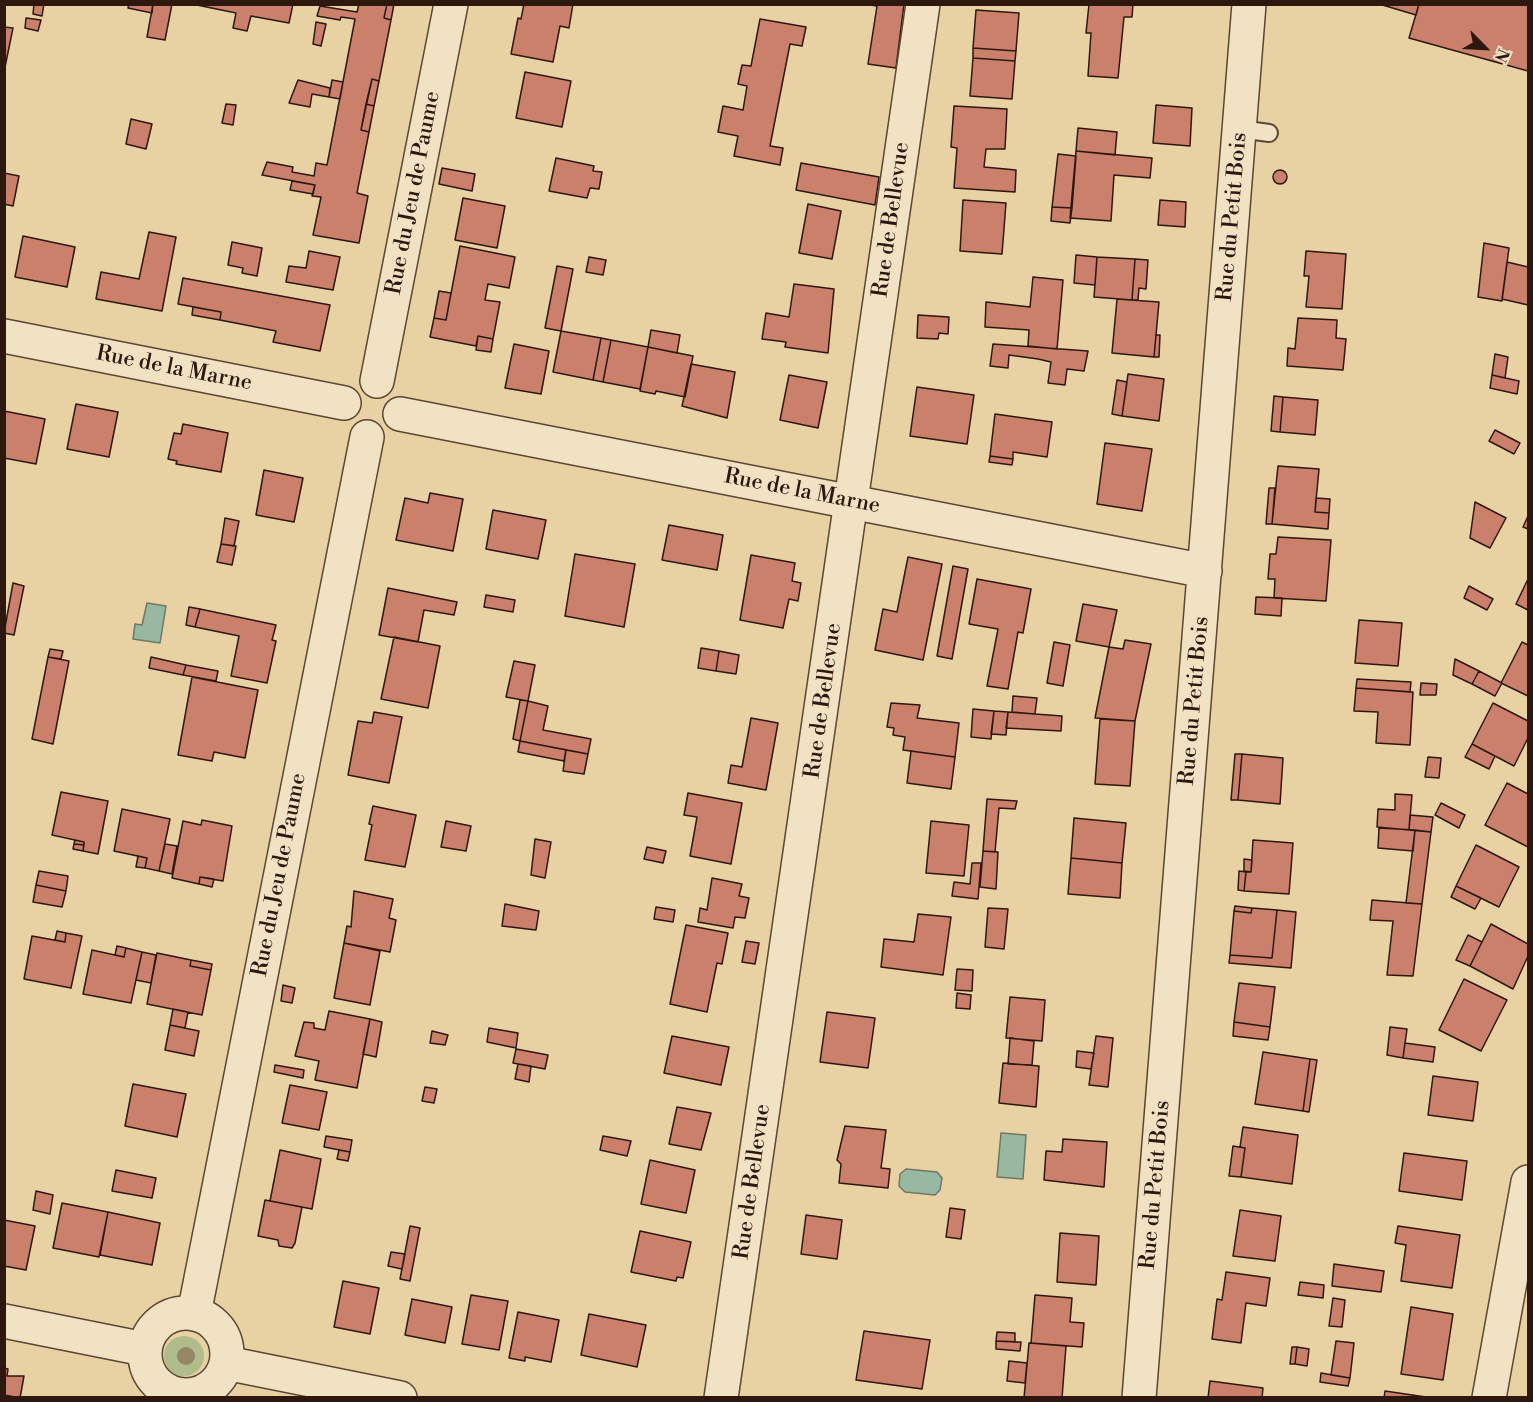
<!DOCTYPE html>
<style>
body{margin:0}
#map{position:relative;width:1533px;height:1402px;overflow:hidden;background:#e8d2a3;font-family:"Libre Bodoni",serif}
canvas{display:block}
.frame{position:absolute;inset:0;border:6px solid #2d170f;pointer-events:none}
.north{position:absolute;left:1455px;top:18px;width:60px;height:60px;-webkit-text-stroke:4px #f0e2c3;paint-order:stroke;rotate:114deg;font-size:16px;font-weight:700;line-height:24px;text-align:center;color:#2d170f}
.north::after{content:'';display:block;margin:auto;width:21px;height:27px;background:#2d170f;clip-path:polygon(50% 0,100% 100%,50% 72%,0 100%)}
</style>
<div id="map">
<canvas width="1533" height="1402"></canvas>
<div class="frame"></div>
<div class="north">N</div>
</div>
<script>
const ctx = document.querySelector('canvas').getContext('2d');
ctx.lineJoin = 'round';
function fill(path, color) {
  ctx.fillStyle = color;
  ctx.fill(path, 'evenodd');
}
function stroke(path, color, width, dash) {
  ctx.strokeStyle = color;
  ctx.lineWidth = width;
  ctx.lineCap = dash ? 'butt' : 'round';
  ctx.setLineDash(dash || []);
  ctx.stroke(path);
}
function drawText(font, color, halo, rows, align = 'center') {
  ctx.font = font + ' "Libre Bodoni",serif';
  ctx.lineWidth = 4.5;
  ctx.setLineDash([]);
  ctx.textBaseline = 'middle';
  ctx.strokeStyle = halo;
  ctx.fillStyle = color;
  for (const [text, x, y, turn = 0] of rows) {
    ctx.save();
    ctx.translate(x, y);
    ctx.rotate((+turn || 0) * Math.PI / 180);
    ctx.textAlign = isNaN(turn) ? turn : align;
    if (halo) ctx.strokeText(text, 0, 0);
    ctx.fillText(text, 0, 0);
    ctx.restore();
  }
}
const green = new Path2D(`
 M164 1356a20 20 0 1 1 40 0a20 20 0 1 1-40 0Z`);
const water = new Path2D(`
 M147 603 166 606 160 643 133 639 135 624 142 625Z
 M1001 1133 1026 1135 1023 1179 997 1177Z
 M906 1169 937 1172 942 1178 940 1190 935 1195 905 1192 899 1186 900 1174Z`);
const building = new Path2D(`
 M34 4H44L42 16 33 14Z
 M129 4H153L152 13 128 8Z
 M153 4H172L165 40 147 37Z
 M192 4H293L289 23 251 16 247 31 233 28 236 13Z
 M359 4H387L384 18 391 20 379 81 372 79 361 130 369 132 357 193 368 196 359 243 313 235 321 197 312 196 315 185 262 175 267 162 293 167 292 172 314 176 316 163 327 165 355 19 341 17 340 20 317 16 320 6 357 12Z
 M387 4H394L391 20 384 18Z
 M524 4H573L569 28 560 26 553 62 511 54 518 18 521 19Z
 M904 4 896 68 868 64 877 6 863 4Z
 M1089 4H1133L1132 17H1124L1118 78 1088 76 1091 33H1086Z
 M1379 4H1419L1416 15Z
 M1419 4 1528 5V71L1409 38Z
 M976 10 1019 13 1016 51 973 48Z
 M26 18 41 20 38 31 25 28Z
 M760 19 806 27 802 46 790 44 770 146 783 148 780 165 734 156 738 136 718 132 723 106 743 110 747 86 738 84 742 65 751 66Z
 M316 22 326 24 321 46 313 44Z
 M4 27 13 28 4 72Z
 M973 48 1016 51 1015 61 973 58Z
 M973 58 1015 61 1012 99 970 96Z
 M525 72 571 81 562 127 516 118Z
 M372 79 379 81 374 106 366 104Z
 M298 80 330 88 329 97 312 94 310 107 289 103Z
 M332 80 343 82 340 99 329 97Z
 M226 104 236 105 233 125 222 123Z
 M366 104 374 106 369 132 361 130Z
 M1156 105 1192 108 1190 146 1153 143Z
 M954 106 1007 109 1005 149H986L984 167 1016 170 1015 192 954 188 957 148 951 147Z
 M131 119 152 124 146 149 126 144Z
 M1078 128 1117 132 1115 155 1076 151Z
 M1076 151 1152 158 1150 178 1114 175 1111 221 1070 218Z
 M1058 154 1076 156 1072 208 1052 207Z
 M556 158 594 166 593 171 602 172 599 189 590 188 587 198 549 191Z
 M801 163 879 177 875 205 796 190Z
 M442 168 475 174 472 191 439 184Z
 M1273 177a7 7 0 1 1 14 0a7 7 0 1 1-14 0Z
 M4 173 19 176 13 206 4 204Z
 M292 181 315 185 313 194 290 190Z
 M463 198 505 206 497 248 455 240Z
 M963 200 1006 203 1002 254 960 251Z
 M1160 200 1186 202 1185 227 1158 225Z
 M808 204 841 211 832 259 799 253Z
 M1052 207 1072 208 1070 223 1051 221Z
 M149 232 176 237 162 311 96 299 101 272 139 279Z
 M23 236 75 247 67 287 15 277Z
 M232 242 262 248 257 276 242 273 243 268 228 265Z
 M1484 243 1509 248 1502 301 1478 297Z
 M460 246 515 257 509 288 488 284 485 300 500 302 493 339 478 336 476 346 430 337 434 318 446 320Z
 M309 251 340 257 333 290 286 282 289 266 306 268Z
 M1306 251 1346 254 1342 309 1306 307 1309 276H1304Z
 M1076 255 1097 257 1095 285 1074 283Z
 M589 257 606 260 603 275 586 272Z
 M1097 257 1135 259 1132 300 1094 297Z
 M1135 259 1148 260 1146 289 1139 288 1138 300H1132Z
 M1507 262 1528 267V305L1502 299Z
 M557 266 573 269 561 331 545 328Z
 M1033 277 1063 280 1057 349 1028 346 1029 330 985 327 986 302 1030 307Z
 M183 278 330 305 320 351 273 342 276 331 220 320 221 312 178 304Z
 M794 284 834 289 828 353 785 347 786 342 762 339 766 313 789 317Z
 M439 291 451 293 446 320 434 318Z
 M1117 299 1159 302 1154 357 1112 353Z
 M193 307 221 312 220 320 192 315Z
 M918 315 949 317 948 334 939 333 938 339 917 338Z
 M1298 318 1337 320 1336 338 1346 339 1343 370 1287 366 1288 348 1295 349Z
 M651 330 680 335 677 353 648 347Z
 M561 331 601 338 593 380 553 372Z
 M1156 335H1160L1159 357H1154Z
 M478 336 493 339 491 352 476 350Z
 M601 338 611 340 603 382 593 380Z
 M611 340 648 347 640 389 603 382Z
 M514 344 549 351 541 394 505 388Z
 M993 344 1088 351 1084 371 1067 369 1065 385 1048 383 1051 362 1038 359 1009 355 1008 368 990 366Z
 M648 347 693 356 685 397 656 391 655 394 640 391Z
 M1495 354 1508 357 1505 378 1492 375Z
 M691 364 735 372 727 418 682 406Z
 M1128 374 1164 379 1159 421 1122 416Z
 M789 375 827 382 818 428 780 420Z
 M1492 375 1519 381 1517 394 1490 388Z
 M1117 380 1127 382 1122 416 1112 414Z
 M917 387 974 395 967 444 910 436Z
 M1274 396 1283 397 1280 432 1271 431Z
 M1283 397 1318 400 1315 435 1280 432Z
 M76 404 118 412 109 457 67 449Z
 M4 411 45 419 36 464 4 458Z
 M995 414 1052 422 1047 457 1013 452V459L990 456Z
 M183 424 228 433 221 472 176 464 177 461 168 459 174 433 181 434Z
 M1495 430 1520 443 1514 454 1489 441Z
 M1105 443 1152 449 1142 511 1097 504Z
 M990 456 1013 459 1012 465 989 462Z
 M1278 466 1319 469 1315 512 1329 513 1328 529 1272 524Z
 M264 470 303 478 294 522 256 515Z
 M1269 488H1275L1272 524H1266Z
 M430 493 463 499 453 551 396 540 405 498 428 503Z
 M1316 498 1330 499 1329 513 1315 512Z
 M1475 502 1506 518 1490 548 1470 538Z
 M493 510 546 520 538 559 486 549Z
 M1528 516V529L1523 527Z
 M225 518 239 521 234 546 221 544Z
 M669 525 723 535 717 570 662 560Z
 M1278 537 1331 540 1326 601 1274 598 1275 579H1268L1270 554H1276Z
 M221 544 236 546 232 565 217 562Z
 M575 554 635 564 624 627 565 616Z
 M751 555 795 563 792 581 801 583 798 601 789 599 783 628 740 620Z
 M908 557 942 564 923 660 875 650 883 609 897 612Z
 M953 566 968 569 952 659 937 656Z
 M977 579 1031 589 1023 633 1018 632 1008 689 987 686 998 629 969 624Z
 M1528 579V610L1516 604Z
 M13 583 24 586 14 635 4 633Z
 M1469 586 1493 599 1487 610 1464 598Z
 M388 588 457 602 454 615 424 610 418 642 379 635Z
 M486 595 515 600 513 612 484 607Z
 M1256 597 1282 598 1281 616 1255 614Z
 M1083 604 1117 610 1109 647 1076 641Z
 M189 607 200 609 195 627 186 625Z
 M200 609 276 625 272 640 276 641 267 683 231 676 239 636 195 627Z
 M1359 620 1402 623 1398 666 1355 663Z
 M394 637 440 646 428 708 381 699Z
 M1125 640 1151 644 1135 721 1095 718 1109 647 1123 649Z
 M1054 642 1070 645 1063 686 1047 683Z
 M1522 642 1528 645V696L1501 683Z
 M701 648 719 651 716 671 698 668Z
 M50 649 63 651 61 659 48 657Z
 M719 651 739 655 736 674 716 671Z
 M48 657 69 661 53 744 32 739Z
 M151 657 186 665 183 675 149 668Z
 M1455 659 1479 671 1472 684 1453 675Z
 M514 661 535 665 528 701 506 697Z
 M186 665 218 671 216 681 183 675Z
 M1479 671 1502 683 1495 696 1472 684Z
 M192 677 258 690 245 758 214 752 212 761 178 755Z
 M1357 679 1411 682 1410 692 1356 688Z
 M1421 683 1437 684 1436 695H1420Z
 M1356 688 1413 692 1410 745 1376 743 1378 712 1354 711Z
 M1013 696 1037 698 1035 714 1012 712Z
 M520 700 528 701 520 741 513 739Z
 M528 701 548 706 543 730 591 739 588 754 520 741Z
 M891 703 920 705 917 718 959 723 955 757 903 750 905 737 893 735 894 728 887 727Z
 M1493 703 1528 721V738L1514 766 1472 744Z
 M973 709 994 711 991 739 971 737Z
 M994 711 1008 712 1006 735 991 734Z
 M374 712 402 717 389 783 348 775 358 721 372 723Z
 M1008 712 1062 716 1061 731 1006 728Z
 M751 718 778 723 766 790 728 783 731 765 742 767Z
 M1100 719 1135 721 1130 786 1095 784Z
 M520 741 566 750 564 761 518 752Z
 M1472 744 1495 756 1489 769 1465 757Z
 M566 750 588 754 584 774 563 771Z
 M911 751 955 757 951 789 907 783Z
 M1235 754H1242L1238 800H1231Z
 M1242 754 1283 758 1280 804 1238 800Z
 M1428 757 1441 758 1439 778 1425 777Z
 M1507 783 1528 794V847L1485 825Z
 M61 792 108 801 98 854 83 851 84 842 52 835Z
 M688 793 742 803 731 864 690 856 697 817 684 815Z
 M1395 794 1412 795 1409 830 1377 827 1378 809 1395 810Z
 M987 799 1017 801 1015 809 999 808 995 852 983 851Z
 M1441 803 1465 815 1459 828 1435 815Z
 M373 806 416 815 405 867 365 860 372 825 369 824Z
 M122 809 170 819 159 871 145 868 147 858 114 851Z
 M1410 815 1433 817 1431 832 1409 830Z
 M1074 818 1126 823 1122 863 1071 858Z
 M202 820 232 826 223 881 200 877 199 884 172 878 183 821 201 825Z
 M446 821 471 826 466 851 441 847Z
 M931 821 969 825 964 876 926 873Z
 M1379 828 1415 830 1413 851 1378 848Z
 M1415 830 1431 832 1422 904 1406 903Z
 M535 839 551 842 545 878 531 875Z
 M75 840 84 842V845L74 844Z
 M1253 840 1293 843 1289 894 1244 891 1246 872H1251Z
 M74 844 84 845 83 851 73 849Z
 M165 844 177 846 172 874 159 871Z
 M1476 845 1519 867 1499 907 1456 886Z
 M647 847 666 851 663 863 644 859Z
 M983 851 998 852 996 889 980 887Z
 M138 856 147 858 145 868 136 867Z
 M1071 858 1122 863 1120 898 1068 894Z
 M1244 859 1252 860 1251 872 1244 871Z
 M972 863H981L978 899 952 896 954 882 970 884Z
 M39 871 68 876 66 891 36 885Z
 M1239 871 1246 872 1244 891 1238 890Z
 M200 877 214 879 212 887 199 884Z
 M712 878 742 884 739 896 749 898 745 918 735 917 733 928 698 922 700 908 707 910Z
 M36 885 66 891 62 907 33 902Z
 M1456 886 1481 898 1475 909 1451 897Z
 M354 891 393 899 389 918 396 920 390 952 344 943 347 926 351 927Z
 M1372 900 1422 904 1413 976 1387 975 1393 921 1370 920Z
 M505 904 539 911 536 930 502 926Z
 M1235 906 1252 908 1251 913 1234 911Z
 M656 907 675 910 673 922 654 919Z
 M988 908 1008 909 1004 949 985 947Z
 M1252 908 1277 910 1272 958 1230 955 1234 911 1251 913Z
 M1277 910 1296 912 1291 968 1229 963 1230 955 1272 958Z
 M918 914 951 917 943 975 881 967 884 939 914 942Z
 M1491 924 1528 944V956L1513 989 1470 966Z
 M686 925 728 933 722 964 717 963 707 1012 670 1004Z
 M57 931 66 933 65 942 55 940Z
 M66 933 82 936 71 988 24 979 32 936 65 942Z
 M1468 935 1482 942 1470 966 1456 960Z
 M746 941 759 943 755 964 742 962Z
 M344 943 380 951 370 1005 334 998Z
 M117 946 126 948 124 957 115 955Z
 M126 948 142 952 131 1003 83 994 92 950 124 957Z
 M142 952 156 955 151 983 136 980Z
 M157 953 191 960 190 966 211 970 202 1015 147 1004Z
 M191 960 212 964 211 970 190 966Z
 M957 969 973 970 972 991 955 990Z
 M1464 979 1507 1000 1481 1051 1439 1030Z
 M1239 983 1275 987 1270 1027 1234 1022Z
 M283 985 295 988 292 1003 281 1001Z
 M957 993 971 995 970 1009 956 1008Z
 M1010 997 1045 1000 1042 1041 1006 1038Z
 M173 1009 188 1012 185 1028 170 1025Z
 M329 1011 370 1019 357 1088 315 1080 319 1061 295 1056 304 1022 314 1023V1028L325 1030Z
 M827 1012 875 1018 868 1068 820 1062Z
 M370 1019 382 1022 376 1057 363 1054Z
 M1234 1022 1270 1027 1268 1040 1233 1036Z
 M170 1025 199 1031 194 1056 165 1050Z
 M1390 1027 1407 1029 1403 1058 1387 1055Z
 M489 1028 518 1033 516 1048 487 1042Z
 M432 1031 448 1035 445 1045 430 1043Z
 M672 1036 729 1047 721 1085 664 1073Z
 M1096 1036 1113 1038 1108 1087 1089 1085Z
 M1010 1038 1034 1041 1032 1065 1008 1064Z
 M1405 1043 1435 1047 1433 1062 1403 1058Z
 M516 1049 548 1055 545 1069 513 1063Z
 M1077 1051 1094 1053 1091 1069 1076 1067Z
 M1263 1052 1310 1059 1303 1111 1255 1104Z
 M1310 1059 1317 1060 1309 1112 1303 1111Z
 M1003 1063 1039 1066 1036 1107 999 1103Z
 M518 1064 531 1066 529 1082 515 1079Z
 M275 1065 304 1070 303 1078 274 1072Z
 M1433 1076 1478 1082 1473 1121 1428 1115Z
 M133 1084 186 1094 177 1137 125 1126Z
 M290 1085 327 1092 319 1130 282 1123Z
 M425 1087 437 1089 434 1103 422 1101Z
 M677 1107 711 1113 701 1150 669 1144Z
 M845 1126 886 1130 881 1168 890 1169 888 1188 839 1183 841 1164 837 1160Z
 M1243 1127 1298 1135 1292 1184 1241 1177 1245 1148 1240 1147Z
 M326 1136 352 1140 350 1152 324 1147Z
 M603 1136 631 1141 627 1156 600 1150Z
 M1063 1139 1107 1142 1104 1187 1044 1180 1046 1151 1062 1152Z
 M1233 1146 1245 1148 1241 1177 1229 1176Z
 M280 1150 321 1159 312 1209 270 1201Z
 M339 1150 350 1152 348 1161 337 1159Z
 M1404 1153 1467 1161 1462 1200 1399 1191Z
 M650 1160 695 1170 686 1213 641 1204Z
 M116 1170 156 1178 152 1198 112 1191Z
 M36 1191 53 1195 50 1214 33 1210Z
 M265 1200 302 1207 295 1243 292 1248 279 1246 278 1240 258 1236Z
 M62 1203 108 1212 99 1257 53 1248Z
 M950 1208 965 1210 961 1239 946 1237Z
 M1240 1210 1281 1216 1275 1261 1233 1256Z
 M108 1212 160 1223 152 1265 100 1255Z
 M806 1215 842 1220 837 1259 801 1254Z
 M4 1220 35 1226 26 1270 4 1266Z
 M410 1226 420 1228 410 1281 400 1279Z
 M1398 1226 1460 1235 1452 1288 1401 1281 1406 1245 1395 1243Z
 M640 1231 691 1242 683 1278 677 1277 676 1281 631 1272Z
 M1060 1233 1099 1236 1096 1285 1057 1282Z
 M391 1252 405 1254 402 1269 388 1266Z
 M1334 1264 1384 1271 1381 1292 1332 1286Z
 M1226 1272 1270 1278 1266 1306 1246 1303 1241 1343 1212 1339 1217 1299 1222 1300Z
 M343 1281 379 1288 370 1334 334 1327Z
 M1300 1282 1324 1285 1323 1298 1298 1295Z
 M471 1295 508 1301 499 1350 462 1344Z
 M1035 1295 1072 1298 1070 1322 1084 1323 1082 1347 1031 1343Z
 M1333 1298 1345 1300 1342 1327 1329 1326Z
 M412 1299 452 1307 445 1343 405 1335Z
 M1411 1307 1453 1314 1443 1380 1401 1374Z
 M518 1312 559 1320 551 1362 525 1357V1361L509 1358Z
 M589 1314 646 1325 637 1367 581 1355Z
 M864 1331 930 1340 922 1389 856 1380Z
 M997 1332 1015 1333V1342L996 1341Z
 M996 1341 1021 1342 1020 1351 996 1349Z
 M1336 1341 1354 1343 1350 1378 1331 1375Z
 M1029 1343 1066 1346 1062 1398H1024Z
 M1292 1347H1297L1295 1364H1290Z
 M1297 1347 1309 1349 1307 1366 1295 1364Z
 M1009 1361 1027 1363 1025 1383 1007 1381Z
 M4 1368 8 1369 7 1376H24L20 1398 4 1395Z
 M1321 1373 1350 1378 1348 1386 1320 1382Z
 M1210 1381 1263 1388 1262 1398H1208Z
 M1385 1391 1426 1397 1384 1398Z`);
const service = new Path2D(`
 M1240 129 1269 133`);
const minor = new Path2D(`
 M4 336 344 403
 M377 381 451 4
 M400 414 1205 571
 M145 1354a41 41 0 1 1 82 0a41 41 0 1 1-82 0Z
 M194 1314 367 437
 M4 1321 144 1349
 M226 1363 400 1398
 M721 1398 923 4
 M1139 1398 1249 4
 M1489 1398 1528 1182`);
const trees = [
 [186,1356]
];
const streetNames = [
 ["Rue du Jeu de Paume",414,193,-79],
 ["Rue du Petit Bois",1233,217,-85],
 ["Rue de Bellevue",892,220,-82],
 ["Rue de la Marne",174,369,11],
 ["Rue de la Marne",802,492,11],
 ["Rue de Bellevue",824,701,-82],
 ["Rue du Petit Bois",1195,701,-85],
 ["Rue du Jeu de Paume",280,875,-79],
 ["Rue de Bellevue",753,1182,-82],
 ["Rue du Petit Bois",1156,1185,-85]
];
fill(green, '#b0bd8a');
fill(water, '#98b8a2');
stroke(water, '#6d7867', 1.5);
fill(building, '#ca806b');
stroke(building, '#2d170f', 1.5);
stroke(service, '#5c4634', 20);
stroke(minor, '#5c4634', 36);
stroke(service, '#f0e2c3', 16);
stroke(minor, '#f0e2c3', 33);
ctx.fillStyle = '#978766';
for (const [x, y] of trees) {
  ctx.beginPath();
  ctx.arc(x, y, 9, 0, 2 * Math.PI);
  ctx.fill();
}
drawText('22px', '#2d170f', '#f0e2c3', streetNames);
</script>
